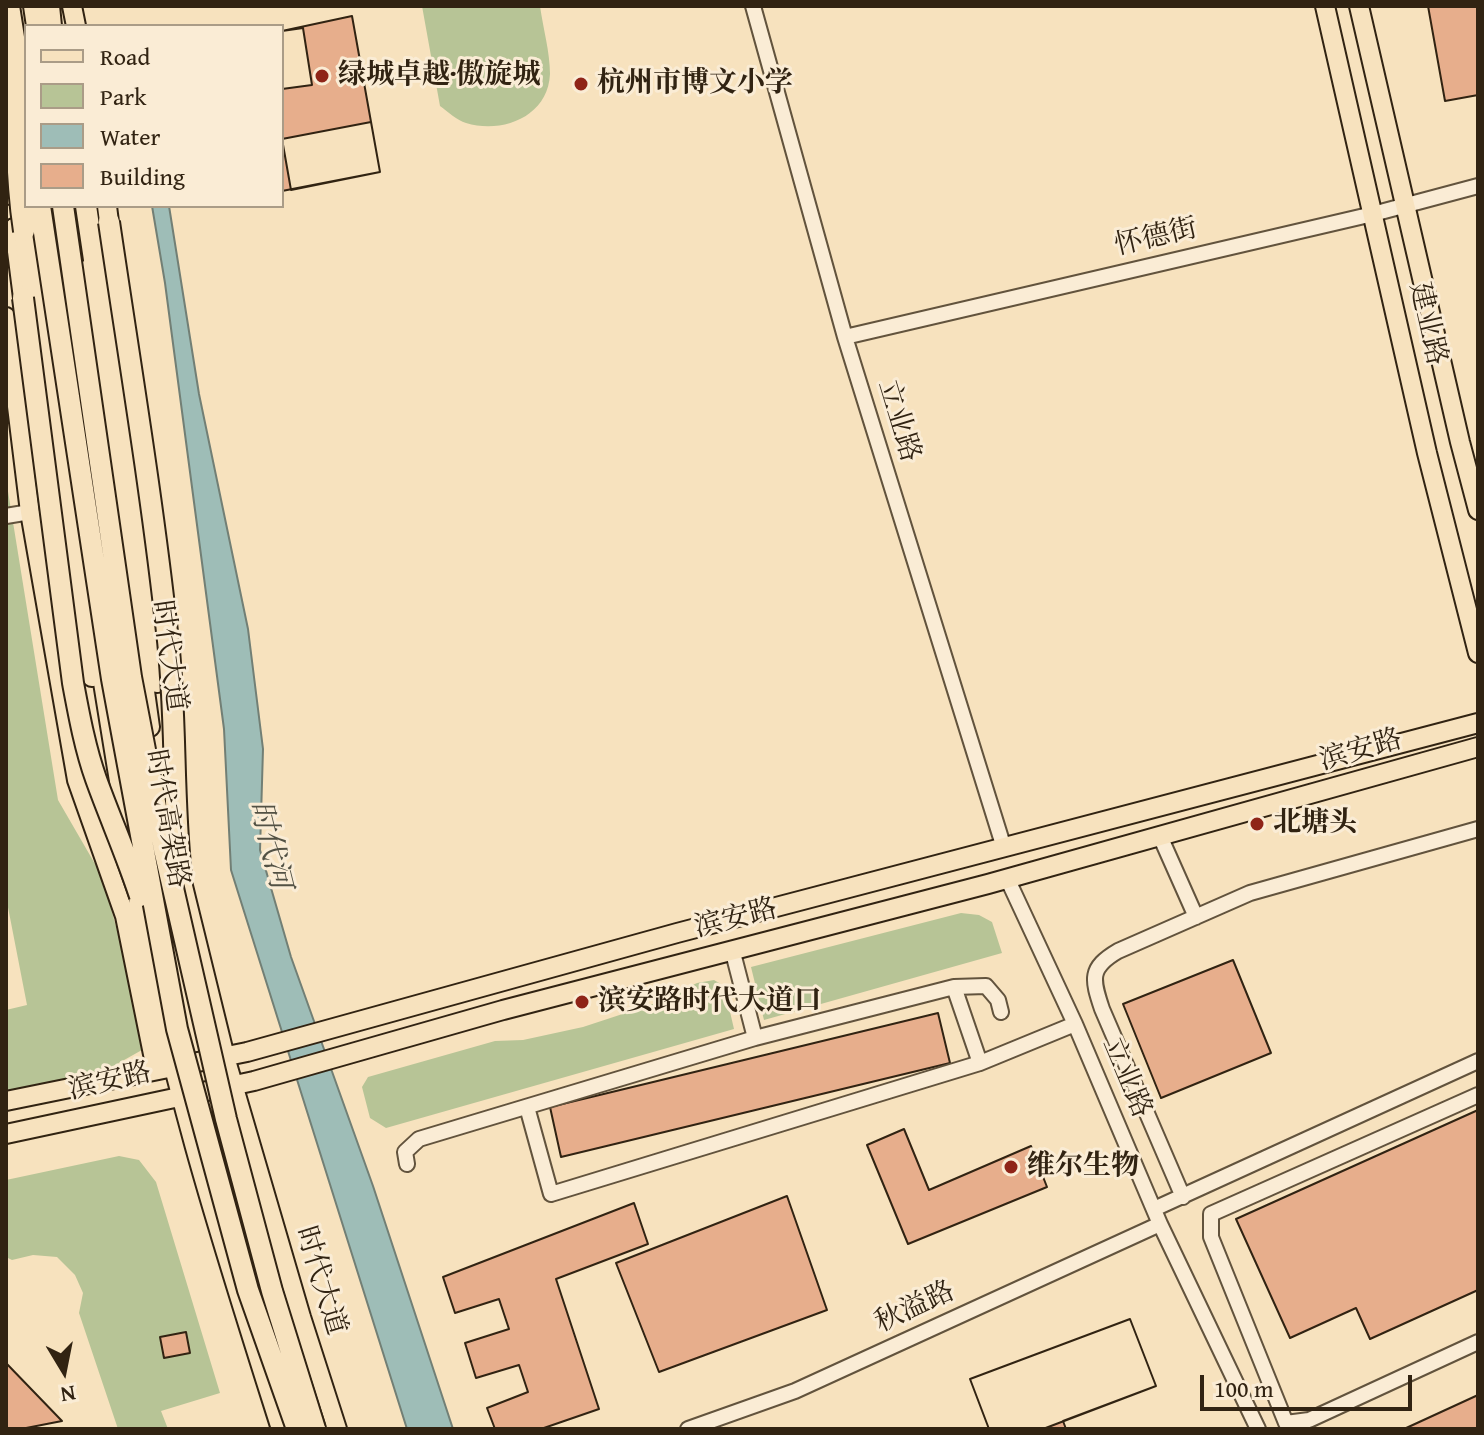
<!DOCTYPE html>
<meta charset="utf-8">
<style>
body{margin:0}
#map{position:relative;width:1484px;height:1435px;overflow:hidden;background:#f7e2be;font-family:"Gentium Book Plus",serif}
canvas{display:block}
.frame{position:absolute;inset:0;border:8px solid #312312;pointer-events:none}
.legend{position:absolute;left:24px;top:24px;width:260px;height:184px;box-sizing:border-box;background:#faecd5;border:2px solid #aa9c87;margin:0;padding:10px 14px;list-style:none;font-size:24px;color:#312312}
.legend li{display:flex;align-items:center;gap:16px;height:40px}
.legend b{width:40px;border:2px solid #aa9c87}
.north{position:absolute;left:24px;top:1331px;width:80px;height:80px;-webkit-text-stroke:6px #faecd5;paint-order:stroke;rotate:170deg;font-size:22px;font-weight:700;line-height:32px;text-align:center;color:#312312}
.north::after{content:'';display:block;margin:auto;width:28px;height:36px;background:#312312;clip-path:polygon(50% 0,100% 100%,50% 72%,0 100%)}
.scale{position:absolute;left:1200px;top:1375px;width:212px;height:36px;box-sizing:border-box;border:4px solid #312312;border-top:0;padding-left:10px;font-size:24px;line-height:28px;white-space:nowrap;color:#312312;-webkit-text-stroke:6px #faecd5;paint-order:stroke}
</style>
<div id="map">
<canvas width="1484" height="1435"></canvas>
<div class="frame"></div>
<ul class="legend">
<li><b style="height:10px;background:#f7e2be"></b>Road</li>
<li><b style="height:22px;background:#b7c496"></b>Park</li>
<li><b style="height:22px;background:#9ebdb7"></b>Water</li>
<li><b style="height:22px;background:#e7ae8c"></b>Building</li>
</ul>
<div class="north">N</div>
<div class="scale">100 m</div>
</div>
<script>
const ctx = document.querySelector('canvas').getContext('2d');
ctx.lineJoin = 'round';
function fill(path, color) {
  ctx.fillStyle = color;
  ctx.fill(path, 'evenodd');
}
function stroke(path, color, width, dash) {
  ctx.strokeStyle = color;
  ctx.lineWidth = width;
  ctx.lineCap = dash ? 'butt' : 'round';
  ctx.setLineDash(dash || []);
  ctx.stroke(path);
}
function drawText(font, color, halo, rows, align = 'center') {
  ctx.font = font + ' "Gentium Book Plus","Noto Serif SC",serif';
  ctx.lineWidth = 6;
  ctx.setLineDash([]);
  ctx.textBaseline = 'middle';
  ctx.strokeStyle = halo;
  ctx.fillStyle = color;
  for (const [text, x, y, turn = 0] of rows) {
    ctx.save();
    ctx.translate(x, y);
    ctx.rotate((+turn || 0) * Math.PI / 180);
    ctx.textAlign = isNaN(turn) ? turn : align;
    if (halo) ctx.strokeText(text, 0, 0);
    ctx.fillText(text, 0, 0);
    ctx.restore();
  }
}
const green = new Path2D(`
 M422 6H540C543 28 550 52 550 74 548 117 502 134 466 123 457 120 448 112 440 106Z
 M6 479 58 800 102 876 149 1046 110 1068 6 1092V1010L27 1005 6 897Z
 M961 913 979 915 992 922 1002 953 764 1020 751 967Z
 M714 980 724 986 734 1029 386 1128 370 1118 362 1087 368 1077 495 1041 523 1040 583 1027 653 1004 697 983Z
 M119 1156 139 1160 156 1182 220 1393 161 1411 168 1429H118L79 1313 83 1293 75 1275 57 1257 33 1255 12 1260 6 1257V1180Z`);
const water = new Path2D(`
 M152 206H169L199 394 248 629 263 749 260 850 291 957 373 1186 453 1429H407L231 870 224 729 165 283Z`);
const building = new Path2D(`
 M1428 6H1478V95L1445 101Z
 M352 16 380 172 282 191V31Z
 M303 28 312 85 282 89V31Z
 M371 122 380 172 291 190 282 139Z
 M1233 960 1271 1053 1161 1098 1123 1004Z
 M938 1013 950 1063 561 1157 550 1107Z
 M1478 1110V1290L1370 1339 1356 1308 1290 1338 1236 1219Z
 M904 1129 929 1190 1031 1146 1047 1187 908 1244 867 1145Z
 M787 1196 827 1310 659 1372 616 1263Z
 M634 1203 648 1244 556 1279 599 1409 541 1429H495L487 1408 528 1392 519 1365 476 1378 465 1343 509 1329 499 1299 455 1313 443 1277Z
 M1130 1319 1156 1386 1063 1421 1066 1429H989L970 1379Z
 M1130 1319 1156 1386 1043 1429H989L970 1379Z
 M186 1332 190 1353 164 1358 160 1337Z
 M6 1363 62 1421 21 1429H6Z
 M1478 1395V1429H1404Z`);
const minor = new Path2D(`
 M753 6 845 337 1004 848
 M845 337 1373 214 1478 186
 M6 516 30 512
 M1160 836 1196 917
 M1007 878 1075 1024 1160 1224 1258 1429
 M732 949 755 1038
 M954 987 980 1063
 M1478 1095 1211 1214V1237L1286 1423 1309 1420 1478 1342
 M527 1107 551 1194 980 1063 1075 1024
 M407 1164 405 1152 419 1139 755 1038 954 987 986 986 998 1000 1001 1012
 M1183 1197 1102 1009C1092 979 1089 968 1118 951L1250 893 1478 829
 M1154 1209 1478 1061
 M688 1429 795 1391 1160 1224`);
const major = new Path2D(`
 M50 6 52 26
 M72 6 76 26
 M1325 6 1427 453 1478 653
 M1359 6 1460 442 1478 510
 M6 150 10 195
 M107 206 109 222
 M14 228 23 298
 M86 270 150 727
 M6 317 30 512 77 780 125 916 156 1069
 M100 664 131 855
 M179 870 225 1057 301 1317 337 1429
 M136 885C166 1071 224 1249 281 1429
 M6 1101 247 1052 677 933 1478 723
 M6 1134 254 1081 503 1010 988 884 1478 747`);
const highway = new Path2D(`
 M9 6 19 69
 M34 6 37 26
 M86 206 157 682
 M24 231 92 676`);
const highwayBridge = new Path2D(`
 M17 55C16 114 15 172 24 231
 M40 206 112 679 177 1029 248 1290 297 1429
 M63 206 131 677 164 849 226 1119 272 1291 315 1429
 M109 222C129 358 152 495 167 632 177 713 172 794 181 875
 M23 298 73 683C79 715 85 748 96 779 110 818 127 856 140 896`);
const markers = [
 [322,76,8,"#8f2418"],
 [581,84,8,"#8f2418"],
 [1257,824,8,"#8f2418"],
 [582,1002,8,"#8f2418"],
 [1011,1167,8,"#8f2418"]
];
const poiNames = [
 ["绿城卓越·傲旋城",338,76],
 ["杭州市博文小学",597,84],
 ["北塘头",1273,824],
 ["滨安路时代大道口",598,1002],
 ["维尔生物",1027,1167]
];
const streetNames = [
 ["怀德街",1156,238,-13],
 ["建业路",1427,324,77],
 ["立业路",898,421,73],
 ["时代大道",168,656,82],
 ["滨安路",1361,751,-16],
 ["时代高架路",166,819,80],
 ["滨安路",736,919,-14],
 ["立业路",1126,1078,67],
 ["滨安路",110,1082,-13],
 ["时代大道",320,1281,73],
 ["秋溢路",915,1308,-25]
];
const waterNames = [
 ["时代河",269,845,76]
];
fill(green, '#b7c496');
fill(water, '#9ebdb7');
stroke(water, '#727f75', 2);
fill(building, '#e7ae8c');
stroke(building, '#312312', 2);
stroke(minor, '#62533d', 18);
stroke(major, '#312312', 22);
stroke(highway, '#312312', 24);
stroke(minor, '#faecd5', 14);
stroke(major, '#f7e2be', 18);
stroke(highway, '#f7e2be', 20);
stroke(highwayBridge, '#312312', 24, []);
stroke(highwayBridge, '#f7e2be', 20);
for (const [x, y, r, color] of markers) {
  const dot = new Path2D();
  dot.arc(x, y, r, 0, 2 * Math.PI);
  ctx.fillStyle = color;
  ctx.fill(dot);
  stroke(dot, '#faecd5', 3);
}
drawText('bold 28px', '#312312', '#faecd5', poiNames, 'left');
drawText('28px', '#312312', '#faecd5', streetNames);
drawText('italic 30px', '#525144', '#faecd5', waterNames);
</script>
